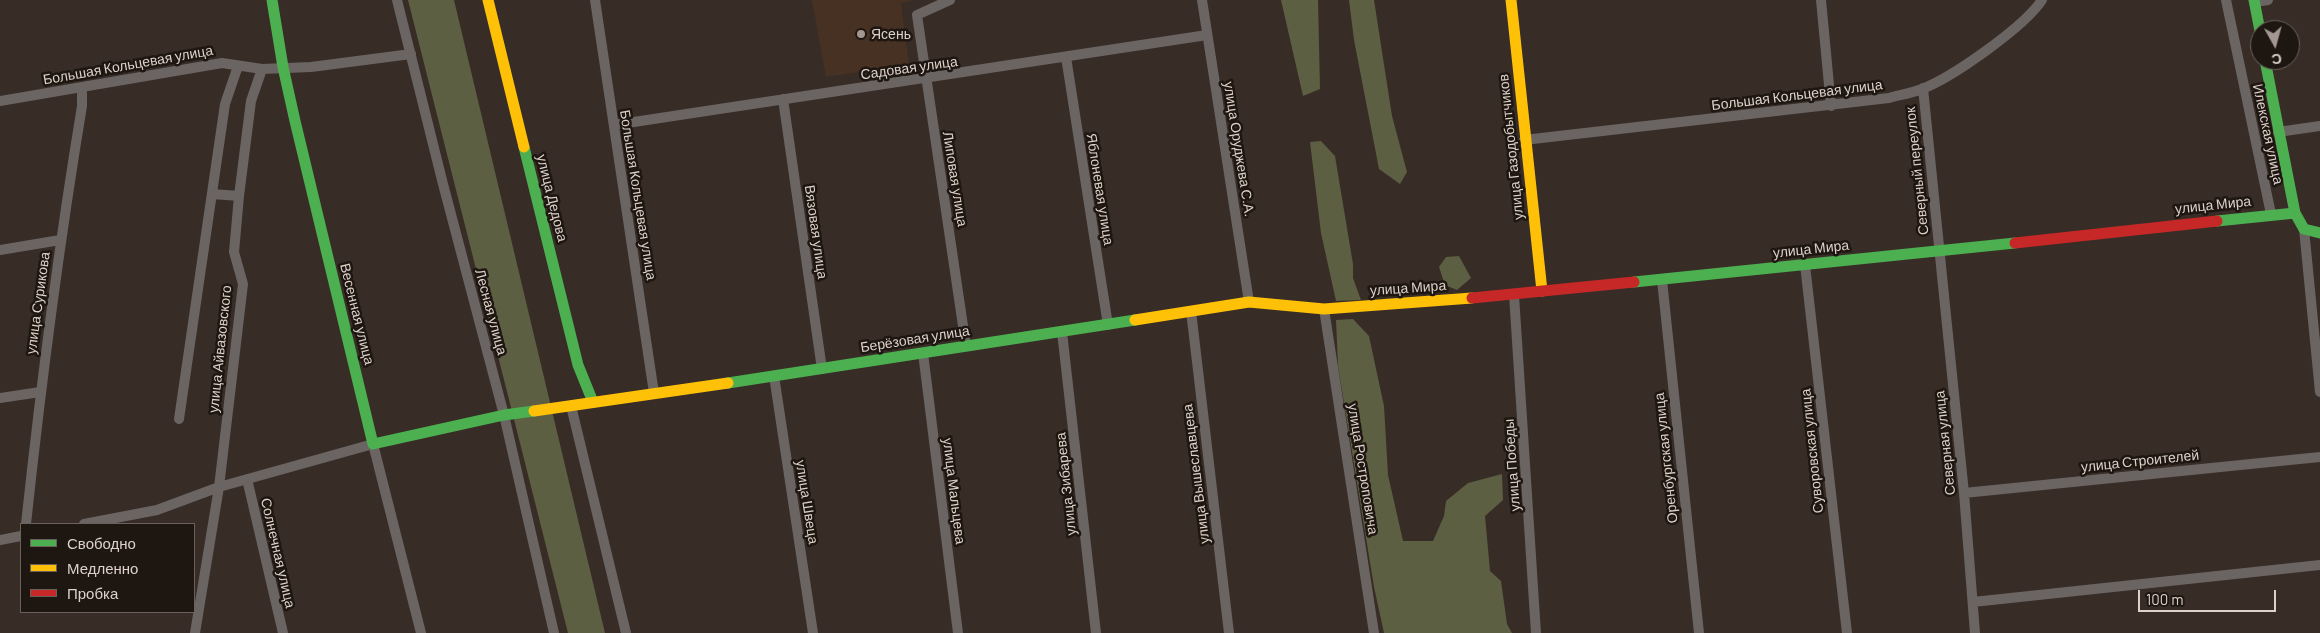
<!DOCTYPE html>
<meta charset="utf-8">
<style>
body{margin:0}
#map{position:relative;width:2320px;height:633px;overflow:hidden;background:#372c26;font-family:Barlow,sans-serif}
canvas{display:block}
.legend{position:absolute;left:20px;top:523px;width:175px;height:90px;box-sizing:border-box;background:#1e1611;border:1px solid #6a615b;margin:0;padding:6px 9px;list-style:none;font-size:15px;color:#ddd1ca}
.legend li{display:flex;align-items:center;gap:10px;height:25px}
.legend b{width:25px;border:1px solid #6a615b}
.north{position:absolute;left:2250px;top:20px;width:50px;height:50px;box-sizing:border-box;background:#1e1611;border:1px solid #6a615b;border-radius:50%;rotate:173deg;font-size:14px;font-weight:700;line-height:20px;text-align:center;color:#ddd1ca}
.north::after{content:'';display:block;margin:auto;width:18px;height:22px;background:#a39791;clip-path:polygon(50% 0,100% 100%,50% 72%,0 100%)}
.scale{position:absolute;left:2138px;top:590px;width:138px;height:22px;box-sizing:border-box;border:2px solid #ddd1ca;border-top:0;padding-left:6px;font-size:15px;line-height:18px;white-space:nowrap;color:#ddd1ca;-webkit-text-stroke:4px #1e1611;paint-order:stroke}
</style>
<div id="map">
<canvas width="2320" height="633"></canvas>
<ul class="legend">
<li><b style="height:6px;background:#4caf50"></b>Свободно</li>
<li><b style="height:6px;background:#ffc107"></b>Медленно</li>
<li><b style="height:6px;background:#c62828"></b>Пробка</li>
</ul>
<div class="north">С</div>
<div class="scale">100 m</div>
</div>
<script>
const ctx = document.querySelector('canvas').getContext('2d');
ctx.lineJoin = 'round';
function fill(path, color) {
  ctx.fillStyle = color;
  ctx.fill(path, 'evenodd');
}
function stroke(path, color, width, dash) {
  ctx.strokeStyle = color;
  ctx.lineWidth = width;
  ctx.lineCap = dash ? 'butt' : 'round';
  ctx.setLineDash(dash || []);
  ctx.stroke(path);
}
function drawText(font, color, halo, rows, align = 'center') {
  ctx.font = font + ' Barlow,sans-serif';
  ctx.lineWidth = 5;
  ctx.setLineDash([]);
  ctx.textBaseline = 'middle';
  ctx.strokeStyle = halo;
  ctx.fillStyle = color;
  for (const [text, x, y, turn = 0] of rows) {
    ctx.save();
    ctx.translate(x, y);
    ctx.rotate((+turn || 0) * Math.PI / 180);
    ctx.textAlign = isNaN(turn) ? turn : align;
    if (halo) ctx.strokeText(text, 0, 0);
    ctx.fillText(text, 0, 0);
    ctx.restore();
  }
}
const built = new Path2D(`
 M812 0H915L901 3 909 65 826 77Z`);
const forest = new Path2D(`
 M408 0H454L605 633H568Z
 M1281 0H1318L1320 89 1303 96Z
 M1349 0H1374L1392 116 1407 172 1400 184 1379 169 1354 40Z
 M1321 141 1335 156 1353 264V278L1361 300 1336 301 1321 233 1310 142Z
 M1459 256 1471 278 1457 290 1445 285 1439 267 1446 257Z
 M1353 319 1369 336 1384 406 1388 475 1403 541H1433L1444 516 1446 501 1468 483 1502 474 1503 500 1485 516 1490 571 1501 581 1507 624 1512 633H1384L1374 587 1338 366 1336 320Z`);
const street = new Path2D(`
 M397 0 443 184 504 415 554 633
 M595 0 654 393
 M950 0 917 15 966 346
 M1202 0 1249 302
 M1821 0 1831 106
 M2226 0 2271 214
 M2255 2 2268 0
 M1066 57 1108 325
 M1923 88 1964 493 1975 633
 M783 99 822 369
 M0 101 222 63 262 69 311 67 411 54
 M614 125 1207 35
 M2278 132 2320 126
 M1524 140 1889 98C1900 95 1912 93 1922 89 1953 77 2024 27 2042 0
 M212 194 239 196
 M2304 229 2320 392
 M0 250 60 240
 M1805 265 1847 633
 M1662 280 1699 633
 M1514 295 1536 633
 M1324 309 1374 633
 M1191 311 1229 633
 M1062 332 1096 633
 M923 353 958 633
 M774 376 813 633
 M0 398 40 392
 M571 406 626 633
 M179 419 225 104 238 66
 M247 479 283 633
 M1964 493 2320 457
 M26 524C41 384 59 245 82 106V87
 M84 524 157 510 219 487 373 444 421 633
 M0 540 21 536
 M1973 602 2320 565
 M195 633 219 487 243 284 234 252 239 196 251 101 262 69`);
const fast = new Path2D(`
 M272 0 283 67 295 121 373 444 504 415 534 411
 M2254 0 2260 31
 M2265 60 2295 213 2304 229 2320 233
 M524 147 578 365 593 402
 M2217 221 2295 213
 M1634 282 2015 243
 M728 383 1135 320`);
const slow = new Path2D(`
 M488 0 524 147
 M1511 0 1542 291
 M1135 320 1249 302 1324 309 1472 298
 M534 411 728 383`);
const jam = new Path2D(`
 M2015 243 2217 221
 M1472 298 1634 282`);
const markers = [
 [861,34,5,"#a39791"]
];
const poiNames = [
 ["Ясень",871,34]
];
const streetNames = [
 ["Большая Кольцевая улица",128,65,-10],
 ["Садовая улица",909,68,-8],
 ["Большая Кольцевая улица",1797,95,-7],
 ["Илекская улица",2268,134,78],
 ["улица Газодобытчиков",1511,147,-96],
 ["улица Оруджева С.А.",1239,149,81],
 ["Северный переулок",1917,171,-96],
 ["Липовая улица",955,179,81],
 ["Яблоневая улица",1100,189,81],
 ["Большая Кольцевая улица",638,195,81],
 ["улица Дедова",552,198,76],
 ["улица Мира",2213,205,-6],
 ["Вязовая улица",816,232,82],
 ["улица Мира",1811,249,-6],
 ["улица Мира",1408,288,-4],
 ["улица Сурикова",38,303,-82],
 ["Лесная улица",491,312,75],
 ["Весенная улица",357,314,76],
 ["Берёзовая улица",915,339,-9],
 ["улица Айвазовского",220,349,-84],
 ["Северная улица",1945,443,-96],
 ["Суворовская улица",1812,451,-96],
 ["Оренбургская улица",1666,458,-96],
 ["улица Строителей",2140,461,-6],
 ["улица Победы",1512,465,-94],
 ["улица Ростроповича",1363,469,81],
 ["улица Вышеславцева",1196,474,-97],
 ["улица Зибарева",1066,484,-96],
 ["улица Мальцева",954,491,83],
 ["улица Швеца",807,502,81],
 ["Солнечная улица",278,553,77]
];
fill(built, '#473123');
fill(forest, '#5c5f42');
stroke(street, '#6a6462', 10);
stroke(fast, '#4caf50', 11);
stroke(slow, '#ffc107', 11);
stroke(jam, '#c62828', 11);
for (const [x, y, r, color] of markers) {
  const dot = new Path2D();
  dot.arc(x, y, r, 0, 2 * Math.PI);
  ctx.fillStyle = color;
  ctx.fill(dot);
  stroke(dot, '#1e1611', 2);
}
drawText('14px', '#ddd1ca', '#1e1611', poiNames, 'left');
drawText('14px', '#ddd1ca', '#1e1611', streetNames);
</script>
